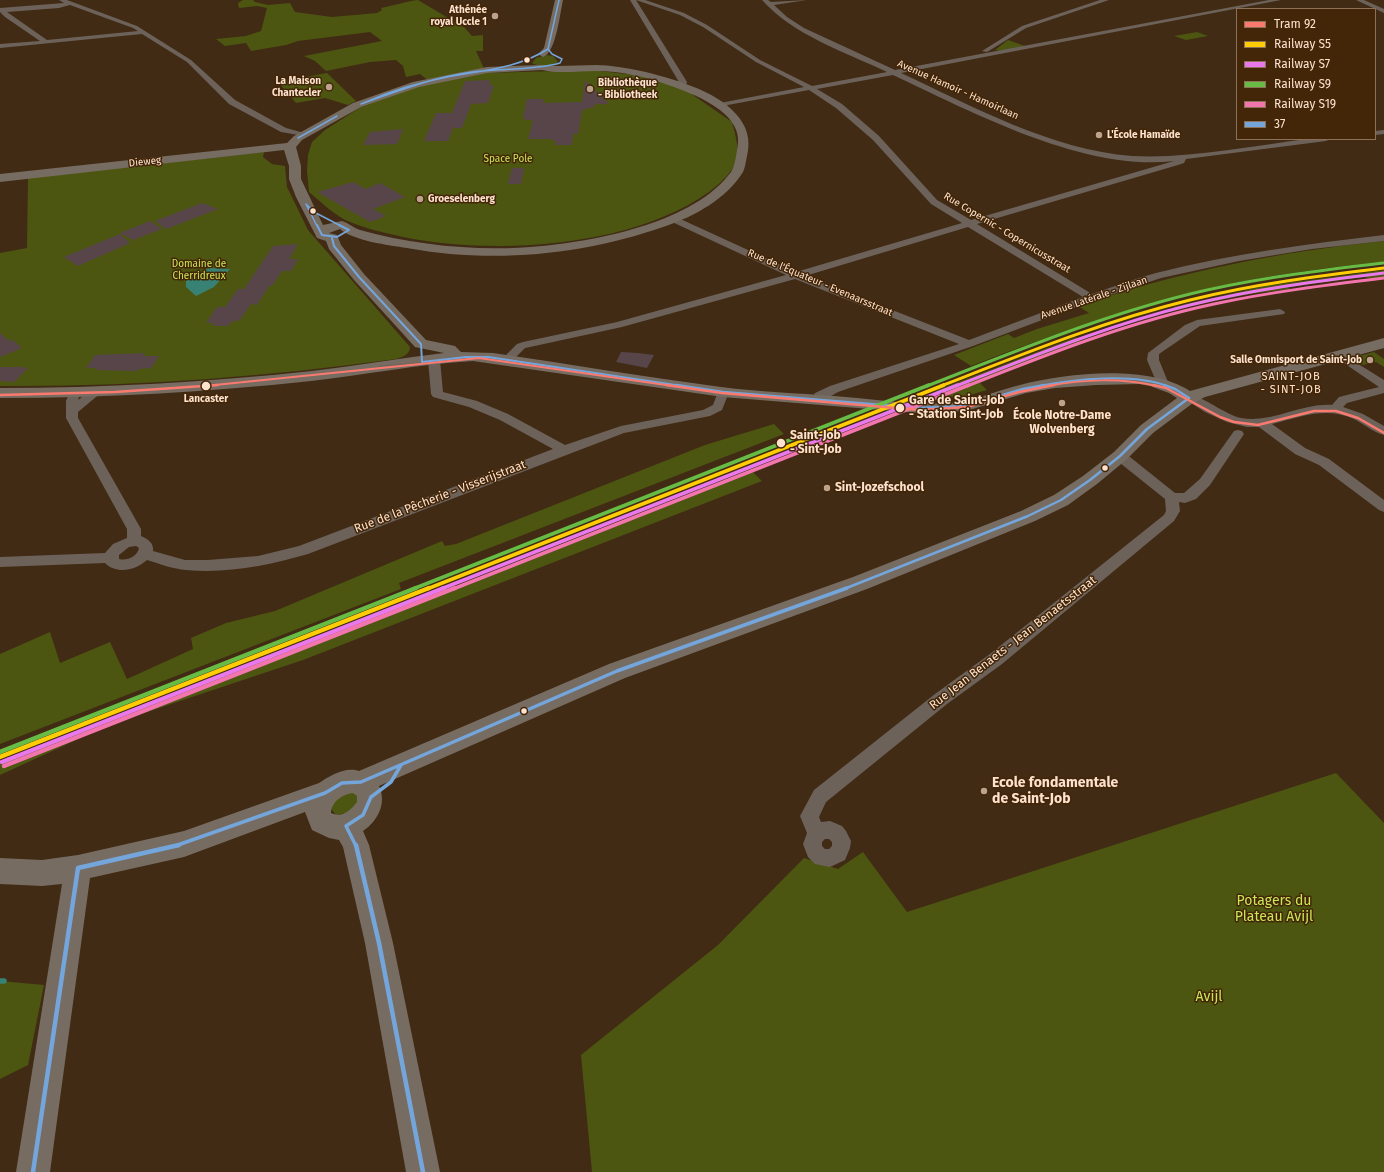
<!DOCTYPE html>
<meta charset="utf-8">
<style>
body{margin:0}
#map{position:relative;width:1384px;height:1172px;overflow:hidden;background:#412b14;font-family:"Fira Sans",sans-serif}
canvas{display:block}
.legend{position:absolute;left:1236px;top:8px;width:140px;height:132px;box-sizing:border-box;background:#432507;border:1px solid #8d7157;margin:0;padding:5px 7px;list-style:none;font-size:12px;color:#fde3cf}
.legend li{display:flex;align-items:center;gap:8px;height:20px}
.legend b{width:20px;border:1px solid #8d7157}
</style>
<div id="map">
<canvas width="1384" height="1172"></canvas>
<ul class="legend">
<li><b style="height:5px;background:#fa7a70"></b>Tram 92</li>
<li><b style="height:5px;background:#ffcc06"></b>Railway S5</li>
<li><b style="height:5px;background:#e878eb"></b>Railway S7</li>
<li><b style="height:5px;background:#67bc45"></b>Railway S9</li>
<li><b style="height:5px;background:#f375ad"></b>Railway S19</li>
<li><b style="height:5px;background:#74a6dc"></b>37</li>
</ul>
</div>
<script>
const ctx = document.querySelector('canvas').getContext('2d');
ctx.lineJoin = 'round';
function fill(path, color) {
  ctx.fillStyle = color;
  ctx.fill(path, 'evenodd');
}
function stroke(path, color, width, dash) {
  ctx.strokeStyle = color;
  ctx.lineWidth = width;
  ctx.lineCap = dash ? 'butt' : 'round';
  ctx.setLineDash(dash || []);
  ctx.stroke(path);
}
function drawText(font, color, halo, rows, align = 'center') {
  ctx.font = font + ' "Fira Sans",sans-serif';
  ctx.lineWidth = 3;
  ctx.setLineDash([]);
  ctx.textBaseline = 'middle';
  ctx.strokeStyle = halo;
  ctx.fillStyle = color;
  for (const [text, x, y, turn = 0] of rows) {
    ctx.save();
    ctx.translate(x, y);
    ctx.rotate((+turn || 0) * Math.PI / 180);
    ctx.textAlign = isNaN(turn) ? turn : align;
    if (halo) ctx.strokeText(text, 0, 0);
    ctx.fillText(text, 0, 0);
    ctx.restore();
  }
}
const green = new Path2D(`
 M243 0H253L255 2 268 5 290 3 295 12 332 17 377 13 382 10 381 8C393 6 407 1 418 0L465 28 472 36 483 35V51H476L486 73 590 70 636 75 670 84 690 93 732 122C735 133 739 146 737 158 735 171 719 184 709 192 629 249 484 257 390 234 377 231 362 227 350 222 335 216 321 202 309 192L307 171 308 155 312 142 325 130 361 107 430 82 420 74 406 77 403 66 396 60 370 62 326 71 315 61 304 56 382 41 370 32 298 41 286 45 251 51 246 43 225 46 216 39 246 36 261 31 267 8 257 6 239 8 238 3Z
 M1197 32 1208 36 1186 40 1174 36Z
 M1008 40 1025 46 1003 51 995 50Z
 M546 55 553 56 558 62C551 67 539 67 532 63L536 58Z
 M327 73 356 101 348 105 325 98 296 103 278 82Z
 M264 152 263 157 272 164 285 166 287 187 308 230 410 347C410 355 402 357 396 359 265 377 133 387 0 386V253L27 248 28 178Z
 M1384 241V262C1309 269 1232 280 1160 301 1096 319 1033 342 971 366L954 355 1008 334 1014 338 1037 329 1089 313 1078 306C1178 272 1278 252 1384 241Z
 M1384 270V278L1371 279 1364 277 1288 287 1290 289 1249 294 1176 309 1173 307 1265 286Z
 M1076 337 1082 342 1018 366 980 383 987 390C966 396 956 402 935 391Z
 M1374 352 1384 359V367L1376 362 1363 365 1352 358Z
 M774 424 784 434 399 583 401 589 0 744V654L50 632 60 663 110 642 127 679 193 649 191 638 226 623 275 611 442 541 445 546 456 544 705 445Z
 M751 470 762 481 303 660 111 724 0 775V762L408 601 410 606Z
 M1336 773 1384 823V1172H592L581 1055 718 945 804 858 838 869 863 852 907 912Z
 M344 792 356 793 359 800 353 812 336 815 331 809 332 801Z
 M0 981 44 985 28 1065 0 1079Z`);
const water = new Path2D(`
 M209 268 230 269 214 287 196 296 186 287V281Z`);
const stream = new Path2D(`
 M0 981H4`);
const building = new Path2D(`
 M490 80 489 85H494L488 103 471 104 462 128H453L448 141H424L436 113H452L465 81Z
 M585 80 609 104H595L594 107 582 110 578 134H573L572 145H555L556 141H552V139H528L533 120H524L525 117H523L527 99H544L543 103 582 102Z
 M403 129 397 144 363 145 370 132Z
 M512 168H524L521 184H508Z
 M353 182 366 189 380 183 405 197 373 209 386 216 370 222 317 192Z
 M202 203 218 209 166 229 155 221Z
 M150 221 162 229 133 240 120 233Z
 M120 234 130 243 78 266 64 257Z
 M298 244 289 259H298L291 271H282L272 286H269L257 305 251 304 240 320 231 322 228 326H213L214 323H206L217 307H225L238 289H244L273 246Z
 M0 333 9 341 13 340 22 348 0 357Z
 M621 352 638 353 654 355 647 368 616 362Z
 M145 353 143 356H159L151 368 139 369 137 371 95 370 97 368H86L95 355Z
 M0 367H21L28 368 14 382 0 381Z`);
const street = new Path2D(`
 M59 0H67L137 26 191 60 235 100 286 128 308 134 304 136 281 132 229 104 187 62 142 34 0 48V44L40 41 5 17 0 12V8L64 3ZM70 5 133 28 138 31 47 40 7 12 59 8Z
 M630 0H636L687 82 685 89 678 87 679 82Z
 M636 0H645L684 13 707 25 760 60 812 86 887 72C845 52 793 35 762 0H768L771 2 807 0 774 5 787 17 804 28 895 70 1269 0H1281L901 73C972 106 1052 150 1132 156 1188 159 1251 146 1307 139H1330L1326 141 1186 159 1184 163 1178 165 977 224 1092 294C1113 287 1134 279 1156 273 1231 254 1307 244 1384 235V241L1312 249 1239 261 1161 278 1095 300 973 346 838 392 817 404 811 400 815 393 830 386 959 344 795 279 622 327 530 347 525 348 511 362H503L501 360 517 344 523 342 617 322 786 275 670 221V217H676L796 272 962 223 931 204 873 140 836 108 809 90 717 107 716 105 720 103 804 87 756 62 703 27 680 15ZM893 75C972 112 1084 172 1174 161L971 220 937 200 879 136 842 104 817 89ZM968 227 1083 297 969 340 805 276Z
 M1100 0H1109L1026 28 987 52 982 51 1022 26Z
 M1356 0H1364L1384 9V13Z
 M1384 130V134L1375 135V131Z
 M1280 309 1285 312 1284 314 1200 326 1159 354V360L1168 382 1160 387 1154 383 1156 381 1147 360 1148 353 1185 325 1197 320Z
 M1339 352 1384 380V393L1347 403 1343 407 1363 414 1384 426V435C1373 432 1364 424 1354 419 1326 406 1300 417 1272 424L1305 448 1329 459 1384 500V512L1379 510 1319 465 1295 454 1259 427H1247L1227 422 1205 412 1183 398 1185 395C1198 392 1225 415 1241 418 1271 424 1301 403 1332 405L1339 397 1379 387 1335 357 1333 355Z
 M434 357 440 360 443 392 477 401 508 414 565 445 621 426 703 410 713 405 719 389 723 388 729 392 722 410 710 416 624 433 308 554C270 565 227 574 186 570 173 569 160 564 147 560 136 570 117 575 105 563L0 567V557L105 553 113 544 127 538V529L66 418V401L71 389 75 388 81 392 78 400 92 389H100L102 392 78 412V418L141 529V536C148 539 154 543 153 551L185 560H208L258 556 299 546 553 449 500 420 469 407 433 397 431 394 428 360ZM136 546 139 548C137 557 127 561 119 559V555L129 547Z
 M1238 430 1242 431 1244 434 1210 485 1196 499 1185 503 1179 502 1180 511 1174 521 1002 664 947 704 826 802 819 817 821 822 830 821 842 826 846 831 851 841 850 848 845 860 830 867 815 864 808 857 803 844 807 833 800 816 814 790 935 694 990 654 1164 515 1166 511 1165 499 1115 459 1114 456 1115 453H1125L1175 493H1184L1200 479 1234 431ZM825 839H829L832 842V846L829 849H825L822 846V842Z`);
const secondary = new Path2D(`
 M555 0H563C560 13 556 53 543 57L538 54 544 48Z
 M540 65C559 67 577 65 596 65 611 65 626 68 641 71 670 78 716 90 736 114 747 126 751 140 747 156 746 161 745 168 743 172 726 199 695 216 666 226 584 255 493 264 407 248 388 245 354 241 340 229L329 233 337 235 341 245 364 274 426 340 455 346 461 352 493 353C569 364 645 377 721 387 759 392 797 393 834 396 874 399 927 408 965 401 984 397 1002 389 1020 385 1067 373 1148 364 1190 391L1384 338V348L1205 397 1193 403 1153 433 1126 460 1097 484 1068 505 1035 521 867 589 625 678 379 786C387 803 378 821 363 831L369 845 393 943 440 1172H406L365 943 343 847 339 840 329 838 312 830 305 812 184 857 90 878 50 1172H16L62 884 42 886 0 884V858L42 860 78 855 184 831 319 783C329 776 346 766 359 771L609 664 853 577 1021 511 1054 495 1083 476 1114 452 1141 425 1177 398 1169 393 1150 386 1139 384 1096 385 1055 388 1026 393 966 411 919 413 723 397 473 361C419 364 365 375 311 381 208 392 104 398 0 398V388C104 388 208 382 312 371 356 366 400 358 444 353L415 347 354 280 329 249 326 241 317 238 296 197 289 179V166L284 150 0 182V174L287 143 294 136 353 103 413 82 487 67ZM542 70C560 74 578 71 596 71 621 71 647 77 671 86 696 95 747 114 737 150 736 156 735 166 731 172 694 222 601 240 542 246 482 252 418 246 360 230 353 228 349 223 342 221L323 225 301 179V166L296 147 302 140 361 107 419 87 487 73ZM353 793 357 796V802C350 811 342 818 331 813 331 802 343 794 353 793Z`);
const tram = new Path2D(`
 M379 366 423 363`);
const bus1Far4 = new Path2D(`
 M548 49 559 0
 M361 104C390 91 420 82 452 76 485 70 518 68 548 49
 M361 104C397 91 434 77 472 72 501 68 531 71 560 63L562 59 552 54 548 49
 M298 138 337 116
 M298 138 337 116
 M317 226 306 204 314 212 341 226`);
const bus1Far3 = new Path2D(`
 M317 225 322 235 337 237 349 230 339 225
 M332 238 334 246 359 277 421 344 422 362 466 357H488L682 386
 M1039 386C1075 379 1132 373 1167 386`);
const bus1Far2 = new Path2D(`
 M676 385 723 392 919 408 966 406 1023 389 1045 385
 M1164 385 1175 389 1189 398
 M844 589 1028 516 1061 500 1090 480 1120 456 1147 429 1189 398`);
const bus1Far1 = new Path2D(`
 M175 846 325 793 342 783 361 782 617 671 847 588
 M356 846 346 826 363 815 371 797 391 782 401 765`);
const bus1 = new Path2D(`
 M356 845 379 943 423 1172
 M33 1172 78 868 179 845`);
const rail1Far2 = new Path2D(`
 M941 386C1023 354 1104 321 1190 300 1254 284 1319 276 1384 268`);
const rail1Far1 = new Path2D(`
 M427 589 944 385`);
const rail1 = new Path2D(`
 M0 757 429 588`);
const rail2Far2 = new Path2D(`
 M956 386C1033 356 1109 325 1190 305 1254 289 1319 281 1384 273`);
const rail2Far1 = new Path2D(`
 M441 589 958 385`);
const rail2 = new Path2D(`
 M2 762 444 588`);
const rail3Far2 = new Path2D(`
 M927 386C1019 350 1110 312 1207 290 1265 277 1324 270 1383 263`);
const rail3Far1 = new Path2D(`
 M413 589 929 385`);
const rail3 = new Path2D(`
 M0 752 416 588`);
const rail4Far2 = new Path2D(`
 M967 386C1048 354 1129 322 1214 304 1270 292 1327 285 1384 278`);
const rail4Far1 = new Path2D(`
 M453 589 969 385`);
const rail4 = new Path2D(`
 M4 766 455 588`);
const tram1Far1 = new Path2D(`
 M205 386 479 358 673 386
 M1048 386C1083 379 1123 378 1157 386`);
const tram1 = new Path2D(`
 M666 385 722 393 919 410 967 407 1019 392 1054 385
 M1153 385 1166 388 1220 417 1234 422 1258 425 1314 411H1336L1358 418 1384 433
 M0 395 115 392 218 385`);
const markers = [
 [495,16,4,"#bba38e"],
 [527,60,3.5,"#fde3cf"],
 [329,87,4,"#bba38e"],
 [590,89,4,"#bba38e"],
 [1099,135,4,"#bba38e"],
 [420,199,4,"#bba38e"],
 [313,211,3.5,"#fde3cf"],
 [1370,360,4,"#bba38e"],
 [206,386,5,"#fde3cf"],
 [1062,403,4,"#bba38e"],
 [900,408,5,"#fde3cf"],
 [781,443,5,"#fde3cf"],
 [1105,468,3.5,"#fde3cf"],
 [827,488,4,"#bba38e"],
 [524,711,3.5,"#fde3cf"],
 [984,791,4,"#bba38e"]
];
const farPoinames = [
 ["Athénée",487,10],
 ["royal Uccle 1",487,22],
 ["La Maison",321,81],
 ["Chantecler",321,93],
 ["Bibliothèque",598,83,"left"],
 ["- Bibliotheek",598,95,"left"],
 ["L'École Hamaïde",1107,135,"left"],
 ["Groeselenberg",428,199,"left"],
 ["Salle Omnisport de Saint-Job",1362,360]
];
const farStreetnames = [
 ["Avenue Hamoir - Hamoirlaan",958,90,24],
 ["Dieweg",145,162,-6],
 ["Rue Copernic - Copernicusstraat",1007,233,31],
 ["Rue de l'Équateur - Evenaarsstraat",820,283,23],
 ["Avenue Latérale - Zijlaan",1094,298,-19]
];
const farParknames = [
 ["Space Pole",508,159],
 ["Domaine de",199,264],
 ["Cherridreux",199,276]
];
const farStopnames = [
 ["Lancaster",206,399]
];
const farNeighbourhoodnames = [
 ["SAINT-JOB",1291,377],
 ["- SINT-JOB",1291,390]
];
const stopNames = [
 ["Gare de Saint-Job",909,401],
 ["- Station Sint-Job",909,415],
 ["Saint-Job",790,436],
 ["- Sint-Job",790,450]
];
const poiNames = [
 ["École Notre-Dame",1062,416],
 ["Wolvenberg",1062,430],
 ["Sint-Jozefschool",835,488,"left"]
];
const streetNames = [
 ["Rue de la Pêcherie - Visserijstraat",440,497,-21],
 ["Rue Jean Benaets - Jean Benaetsstraat",1013,643,-38]
];
const nearPoinames = [
 ["Ecole fondamentale",992,783],
 ["de Saint-Job",992,799]
];
const nearParknames = [
 ["Potagers du",1274,901],
 ["Plateau Avijl",1274,917],
 ["Avijl",1209,997]
];
fill(green, '#4c5611');
fill(water, '#378274');
stroke(stream, '#378274', 5.5);
fill(building, '#57454a');
fill(street, '#6c625a');
fill(secondary, '#776c62');
stroke(tram, '#716254', 1);
stroke(bus1Far4, '#74a6dc', 1.5);
stroke(bus1Far3, '#74a6dc', 2);
stroke(bus1Far2, '#74a6dc', 2.5);
stroke(bus1Far1, '#74a6dc', 3.5);
stroke(bus1, '#74a6dc', 4.5);
stroke(rail1Far2, '#ffcc06', 3);
stroke(rail1Far1, '#ffcc06', 3.5);
stroke(rail1, '#ffcc06', 4.5);
stroke(rail2Far2, '#e878eb', 3);
stroke(rail2Far1, '#e878eb', 3.5);
stroke(rail2, '#e878eb', 4.5);
stroke(rail3Far2, '#67bc45', 3);
stroke(rail3Far1, '#67bc45', 3.5);
stroke(rail3, '#67bc45', 4.5);
stroke(rail4Far2, '#f375ad', 3);
stroke(rail4Far1, '#f375ad', 3.5);
stroke(rail4, '#f375ad', 4.5);
stroke(tram1Far1, '#fa7a70', 2);
stroke(tram1, '#fa7a70', 2.5);
for (const [x, y, r, color] of markers) {
  const dot = new Path2D();
  dot.arc(x, y, r, 0, 2 * Math.PI);
  ctx.fillStyle = color;
  ctx.fill(dot);
  stroke(dot, '#432507', 1.5);
}
drawText('bold 10px', '#fde3cf', '#432507', farPoinames, 'right');
drawText('10px', '#fde3cf', '#432507', farStreetnames);
drawText('10px', '#c8e757', '#432507', farParknames);
drawText('bold 10px', '#fde3cf', '#432507', farStopnames);
ctx.letterSpacing = '1px';
drawText('11px', '#fde3cf', '#432507', farNeighbourhoodnames);
ctx.letterSpacing = '0px';
drawText('bold 12px', '#fde3cf', '#432507', stopNames, 'left');
drawText('bold 12px', '#fde3cf', '#432507', poiNames);
drawText('12px', '#fde3cf', '#432507', streetNames);
drawText('bold 14px', '#fde3cf', '#432507', nearPoinames, 'left');
drawText('14px', '#c8e757', '#432507', nearParknames);
</script>
